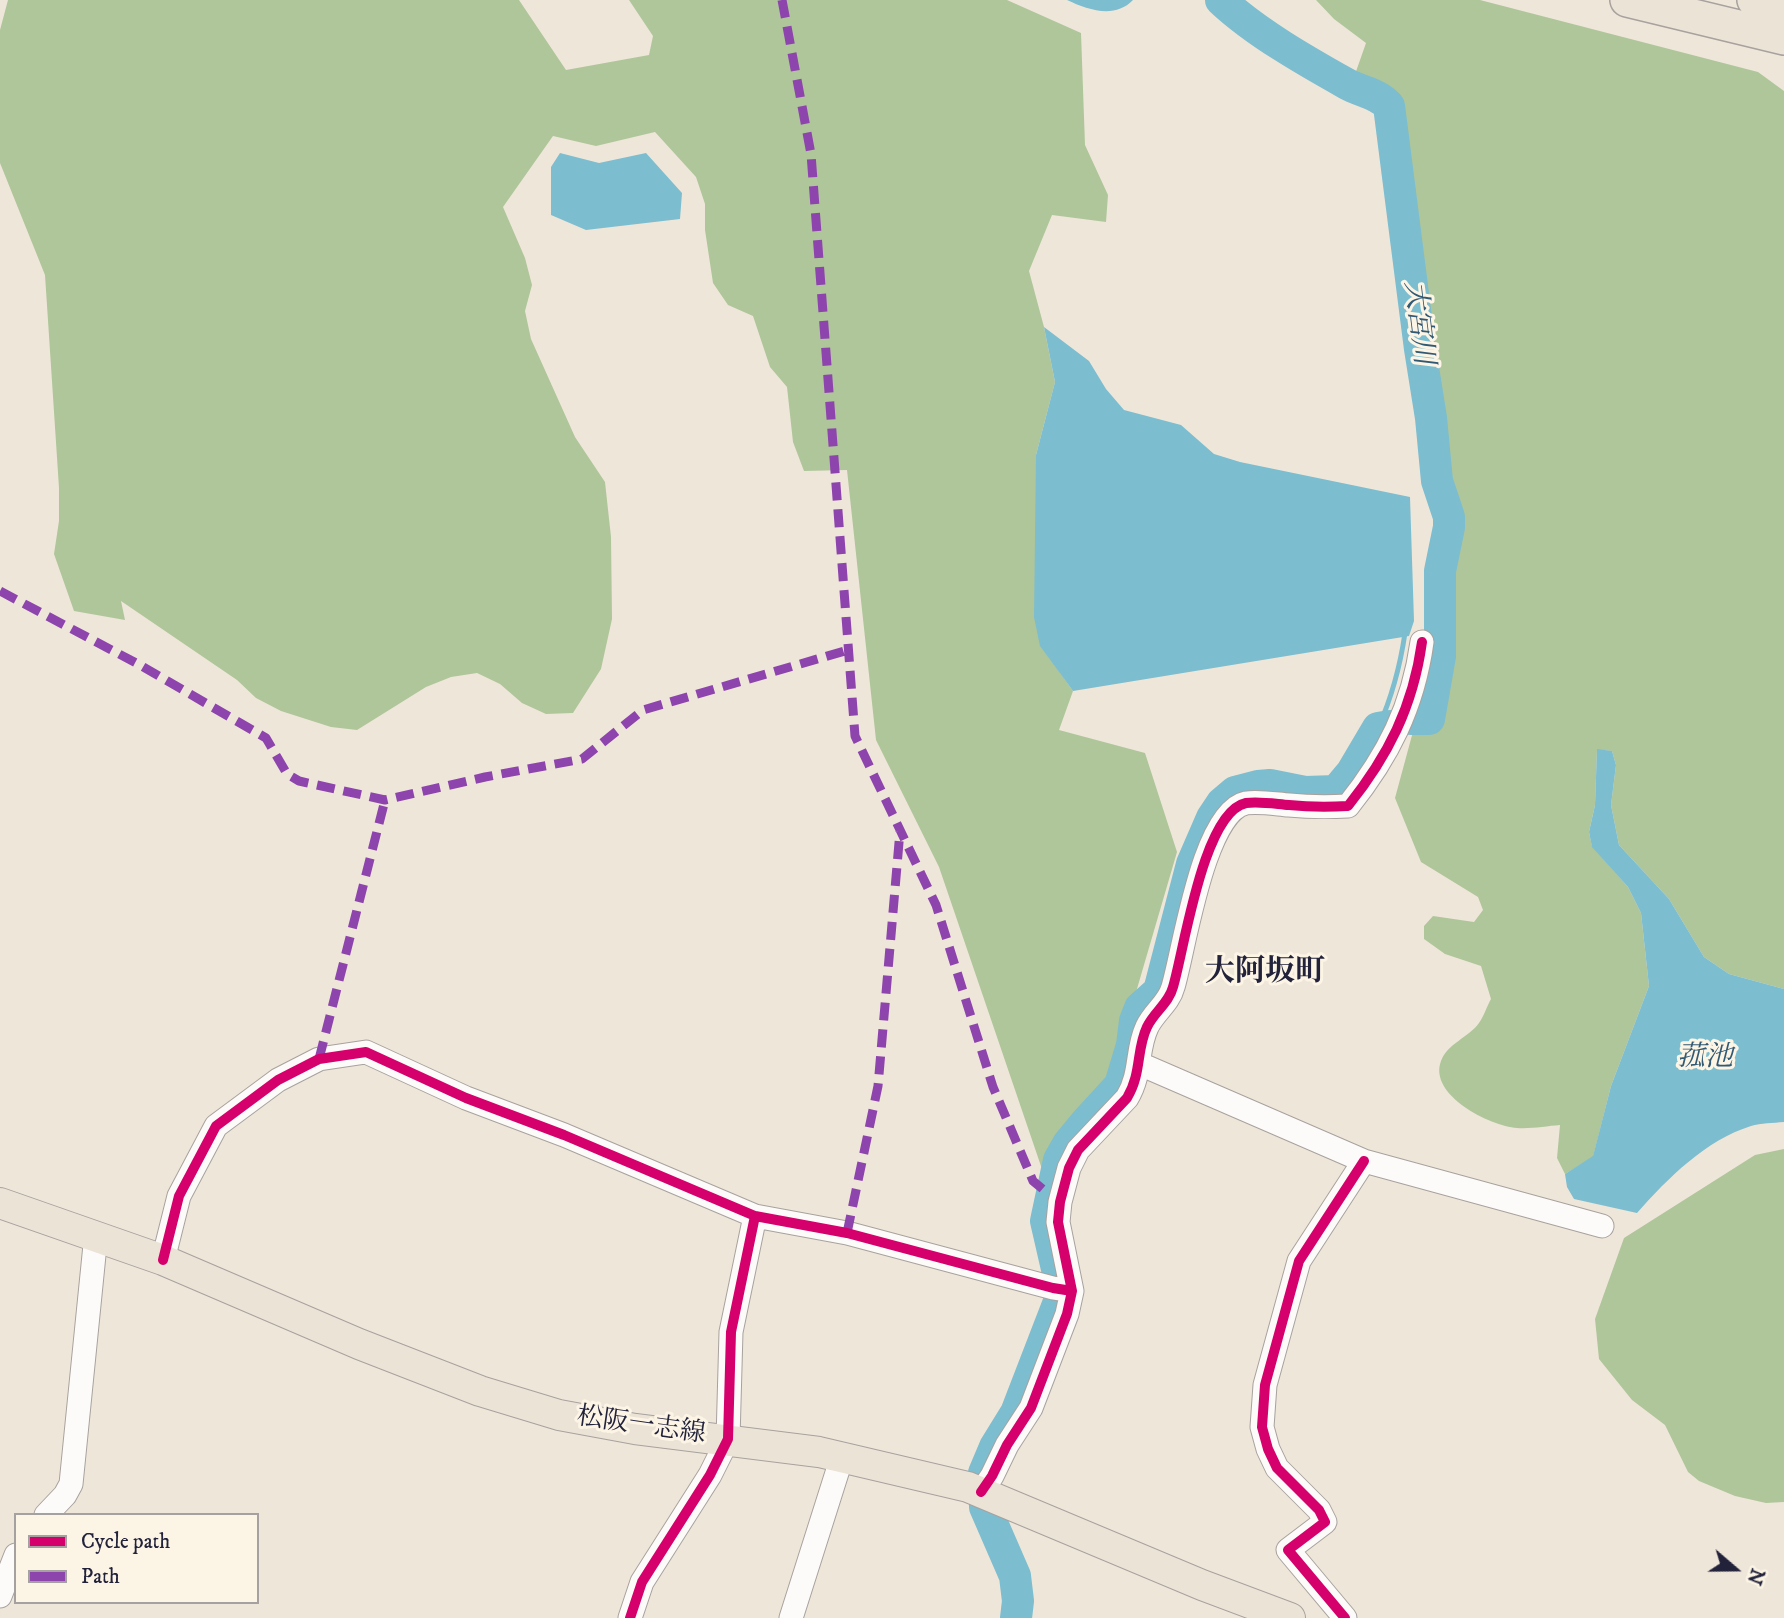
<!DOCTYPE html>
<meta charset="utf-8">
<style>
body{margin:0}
#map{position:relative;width:1784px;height:1618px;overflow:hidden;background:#efe6da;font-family:"IM FELL DW Pica",serif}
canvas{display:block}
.legend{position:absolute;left:14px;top:1513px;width:245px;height:91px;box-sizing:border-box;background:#fcf5e5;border:2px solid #a5a1a1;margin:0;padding:9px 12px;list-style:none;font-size:21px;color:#22223b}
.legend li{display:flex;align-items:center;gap:14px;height:35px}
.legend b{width:35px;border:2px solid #a5a1a1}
.north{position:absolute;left:1700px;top:1534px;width:70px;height:70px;-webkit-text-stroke:5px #fcf5e5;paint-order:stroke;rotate:110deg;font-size:19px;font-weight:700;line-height:28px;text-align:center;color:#22223b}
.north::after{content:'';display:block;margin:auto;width:24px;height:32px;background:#22223b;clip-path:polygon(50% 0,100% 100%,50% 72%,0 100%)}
</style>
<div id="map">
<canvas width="1784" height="1618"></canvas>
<ul class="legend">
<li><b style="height:9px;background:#d6006c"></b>Cycle path</li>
<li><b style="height:9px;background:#8e44ad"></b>Path</li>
</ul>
<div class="north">N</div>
</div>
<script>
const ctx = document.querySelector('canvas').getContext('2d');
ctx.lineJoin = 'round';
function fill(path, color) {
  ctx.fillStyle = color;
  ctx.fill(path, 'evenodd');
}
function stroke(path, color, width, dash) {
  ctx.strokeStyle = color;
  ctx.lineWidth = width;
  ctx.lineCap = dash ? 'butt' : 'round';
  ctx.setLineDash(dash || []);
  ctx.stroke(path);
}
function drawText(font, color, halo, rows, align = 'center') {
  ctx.font = font + ' "IM FELL DW Pica","Noto Serif JP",serif';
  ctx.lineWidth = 6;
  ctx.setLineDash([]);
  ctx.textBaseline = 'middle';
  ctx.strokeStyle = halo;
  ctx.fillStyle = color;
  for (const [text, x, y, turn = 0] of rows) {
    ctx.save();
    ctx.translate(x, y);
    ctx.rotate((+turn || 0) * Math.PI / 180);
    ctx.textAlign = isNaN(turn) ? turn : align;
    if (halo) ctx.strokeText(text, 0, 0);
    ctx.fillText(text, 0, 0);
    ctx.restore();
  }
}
const forest = new Path2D(`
 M8 0H519L566 70 649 55 653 36 629 0H1007L1081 33 1085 145 1108 195 1106 222 1052 215 1029 271 1044 327 1055 382 1036 455 1041 646 1073 691 1059 730 1145 753 1177 852 1108 1088 1043 1172 939 867 876 740 847 470 804 471 793 442 787 387 770 367 753 316 728 305 713 283 705 230V204L696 177 655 132 596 146 553 136 503 207 525 258 532 285 525 311 531 339 575 437 605 482 611 537 612 619 601 669 573 713 546 714 522 703 500 684 477 673 451 677 426 687 357 730 331 727 281 711 256 698 237 680 121 601 125 620 74 611 54 554 59 521V488L45 275 0 163V30Z
 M1316 0H1480L1758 72 1784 91V989L1729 974 1704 957 1669 899 1619 845 1611 805 1616 765 1612 751 1597 750 1595 805 1589 832 1592 846 1628 887 1641 913 1649 986 1611 1086 1593 1157 1565 1174 1557 1158 1560 1125C1547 1126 1531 1129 1517 1128 1490 1126 1428 1095 1441 1061 1448 1043 1468 1038 1479 1023 1484 1016 1487 1006 1491 999L1481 966 1445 954 1424 939V926L1433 916 1474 922 1483 910 1478 897 1421 862 1395 798 1434 654 1447 592 1454 521 1448 449 1399 223 1382 107 1353 80 1366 43 1334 19Z
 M1784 1149V1502L1766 1503 1735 1496 1699 1481 1688 1472 1665 1425 1632 1400 1599 1359 1595 1319 1624 1238 1755 1155Z`);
const water = new Path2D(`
 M1067 0H1133C1115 19 1088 10 1067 0Z
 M560 153 599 163 646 153 682 193 680 219 586 230 551 215V167Z
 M1044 327 1089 361 1106 389 1124 410 1181 425 1214 454 1240 462 1410 497 1414 621 1409 636 1073 691 1040 646 1034 617 1036 455 1055 382Z
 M1597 749 1612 751 1616 765 1611 805 1619 845 1669 899 1704 957 1729 974 1784 989V1122C1773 1123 1761 1123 1751 1126 1706 1140 1668 1178 1637 1213L1574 1199 1567 1187 1565 1174 1593 1156 1611 1086 1649 986 1641 913 1628 887 1592 847 1589 832 1595 805Z`);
const stream = new Path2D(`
 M1378 728C1392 697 1400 667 1405 633`);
const river = new Path2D(`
 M1221 0C1255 32 1306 61 1347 84 1361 92 1378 93 1389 106L1420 349 1431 418 1437 481 1449 517V527L1440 571V656L1429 719H1411
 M1016 1618 1018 1601 1015 1576 985 1507 984 1473 995 1447 1016 1413 1060 1299 1057 1269 1046 1221 1059 1160 1068 1144 1087 1121 1120 1085 1132 1045 1135 1021 1140 1008 1159 991 1192 864 1212 818 1222 803 1235 792 1258 786 1270 785 1305 792 1336 791 1352 772 1378 728 1390 726`);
const minor = new Path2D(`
 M1140 1064 1364 1161 1602 1226
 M163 1260 179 1196 216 1126 278 1080 319 1059 366 1052 466 1098 564 1135 755 1216 847 1233 1053 1288 1072 1291
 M981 1492 992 1476 1007 1445 1031 1408 1067 1314 1072 1291 1058 1222 1060 1202 1069 1168 1078 1150 1127 1098C1142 1073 1136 1050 1147 1027 1154 1012 1169 1003 1173 987 1184 951 1203 812 1246 803 1259 801 1276 804 1289 805 1309 807 1328 807 1348 806 1388 756 1413 707 1422 642
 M46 1515 65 1495 71 1484 96 1235
 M0 1596 16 1555
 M630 1618 642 1582 710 1475 728 1439 731 1332 755 1216
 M791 1618 842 1457
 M1345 1618 1288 1550 1325 1522 1319 1510 1277 1468 1268 1449 1262 1427 1265 1385 1299 1261 1364 1161`);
const major = new Path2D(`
 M0 1203 163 1260 359 1344 480 1391 559 1415 635 1429 819 1452 968 1487 1202 1585 1290 1618`);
const highway = new Path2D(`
 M1627 0 1784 38
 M1754 0 1784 7`);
const quiet = new Path2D(`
 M782 0 811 154 855 736 936 905 993 1087 1033 1181 1045 1191
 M0 591 138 664 266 738 287 774 299 781 385 800 485 777 582 759 643 710 848 650
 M319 1059 385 800
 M847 1233 878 1086 900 831`);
const cycleway = new Path2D(`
 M163 1260 179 1196 216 1126 278 1080 319 1059 366 1052 466 1098 564 1135 755 1216 847 1233 1053 1288 1072 1291
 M981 1492 992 1476 1007 1445 1031 1408 1067 1314 1072 1291 1058 1222 1060 1202 1069 1168 1078 1150 1127 1098C1142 1073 1136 1050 1147 1027 1154 1012 1169 1003 1173 987 1184 951 1203 812 1246 803 1259 801 1276 804 1289 805 1309 807 1328 807 1348 806 1388 756 1413 707 1422 642
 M630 1618 642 1582 710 1475 728 1439 731 1332 755 1216
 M1345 1618 1288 1550 1325 1522 1319 1510 1277 1468 1268 1449 1262 1427 1265 1385 1299 1261 1364 1161`);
const streetNames = [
 ["松阪一志線",641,1427,8]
];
const waterNames = [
 ["大宮川",1417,323,83],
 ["菰池",1705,1059]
];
const quarterNames = [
 ["大阿坂町",1265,974]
];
fill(forest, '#afc69a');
fill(water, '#7cbdcf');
stroke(stream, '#7cbdcf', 5);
stroke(river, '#7cbdcf', 32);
stroke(minor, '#a7a29e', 25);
stroke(major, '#a7a29e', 32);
stroke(highway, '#a7a29e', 36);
stroke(minor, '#fdfbf9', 23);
stroke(major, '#ece3d7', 30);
stroke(highway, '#ece3d7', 33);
stroke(quiet, '#8e44ad', 9, [18, 9]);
stroke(cycleway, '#d6006c', 10);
drawText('26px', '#22223b', '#fcf5e5', streetNames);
drawText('italic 28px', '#325974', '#fcf5e5', waterNames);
drawText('bold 30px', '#22223b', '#fcf5e5', quarterNames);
</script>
